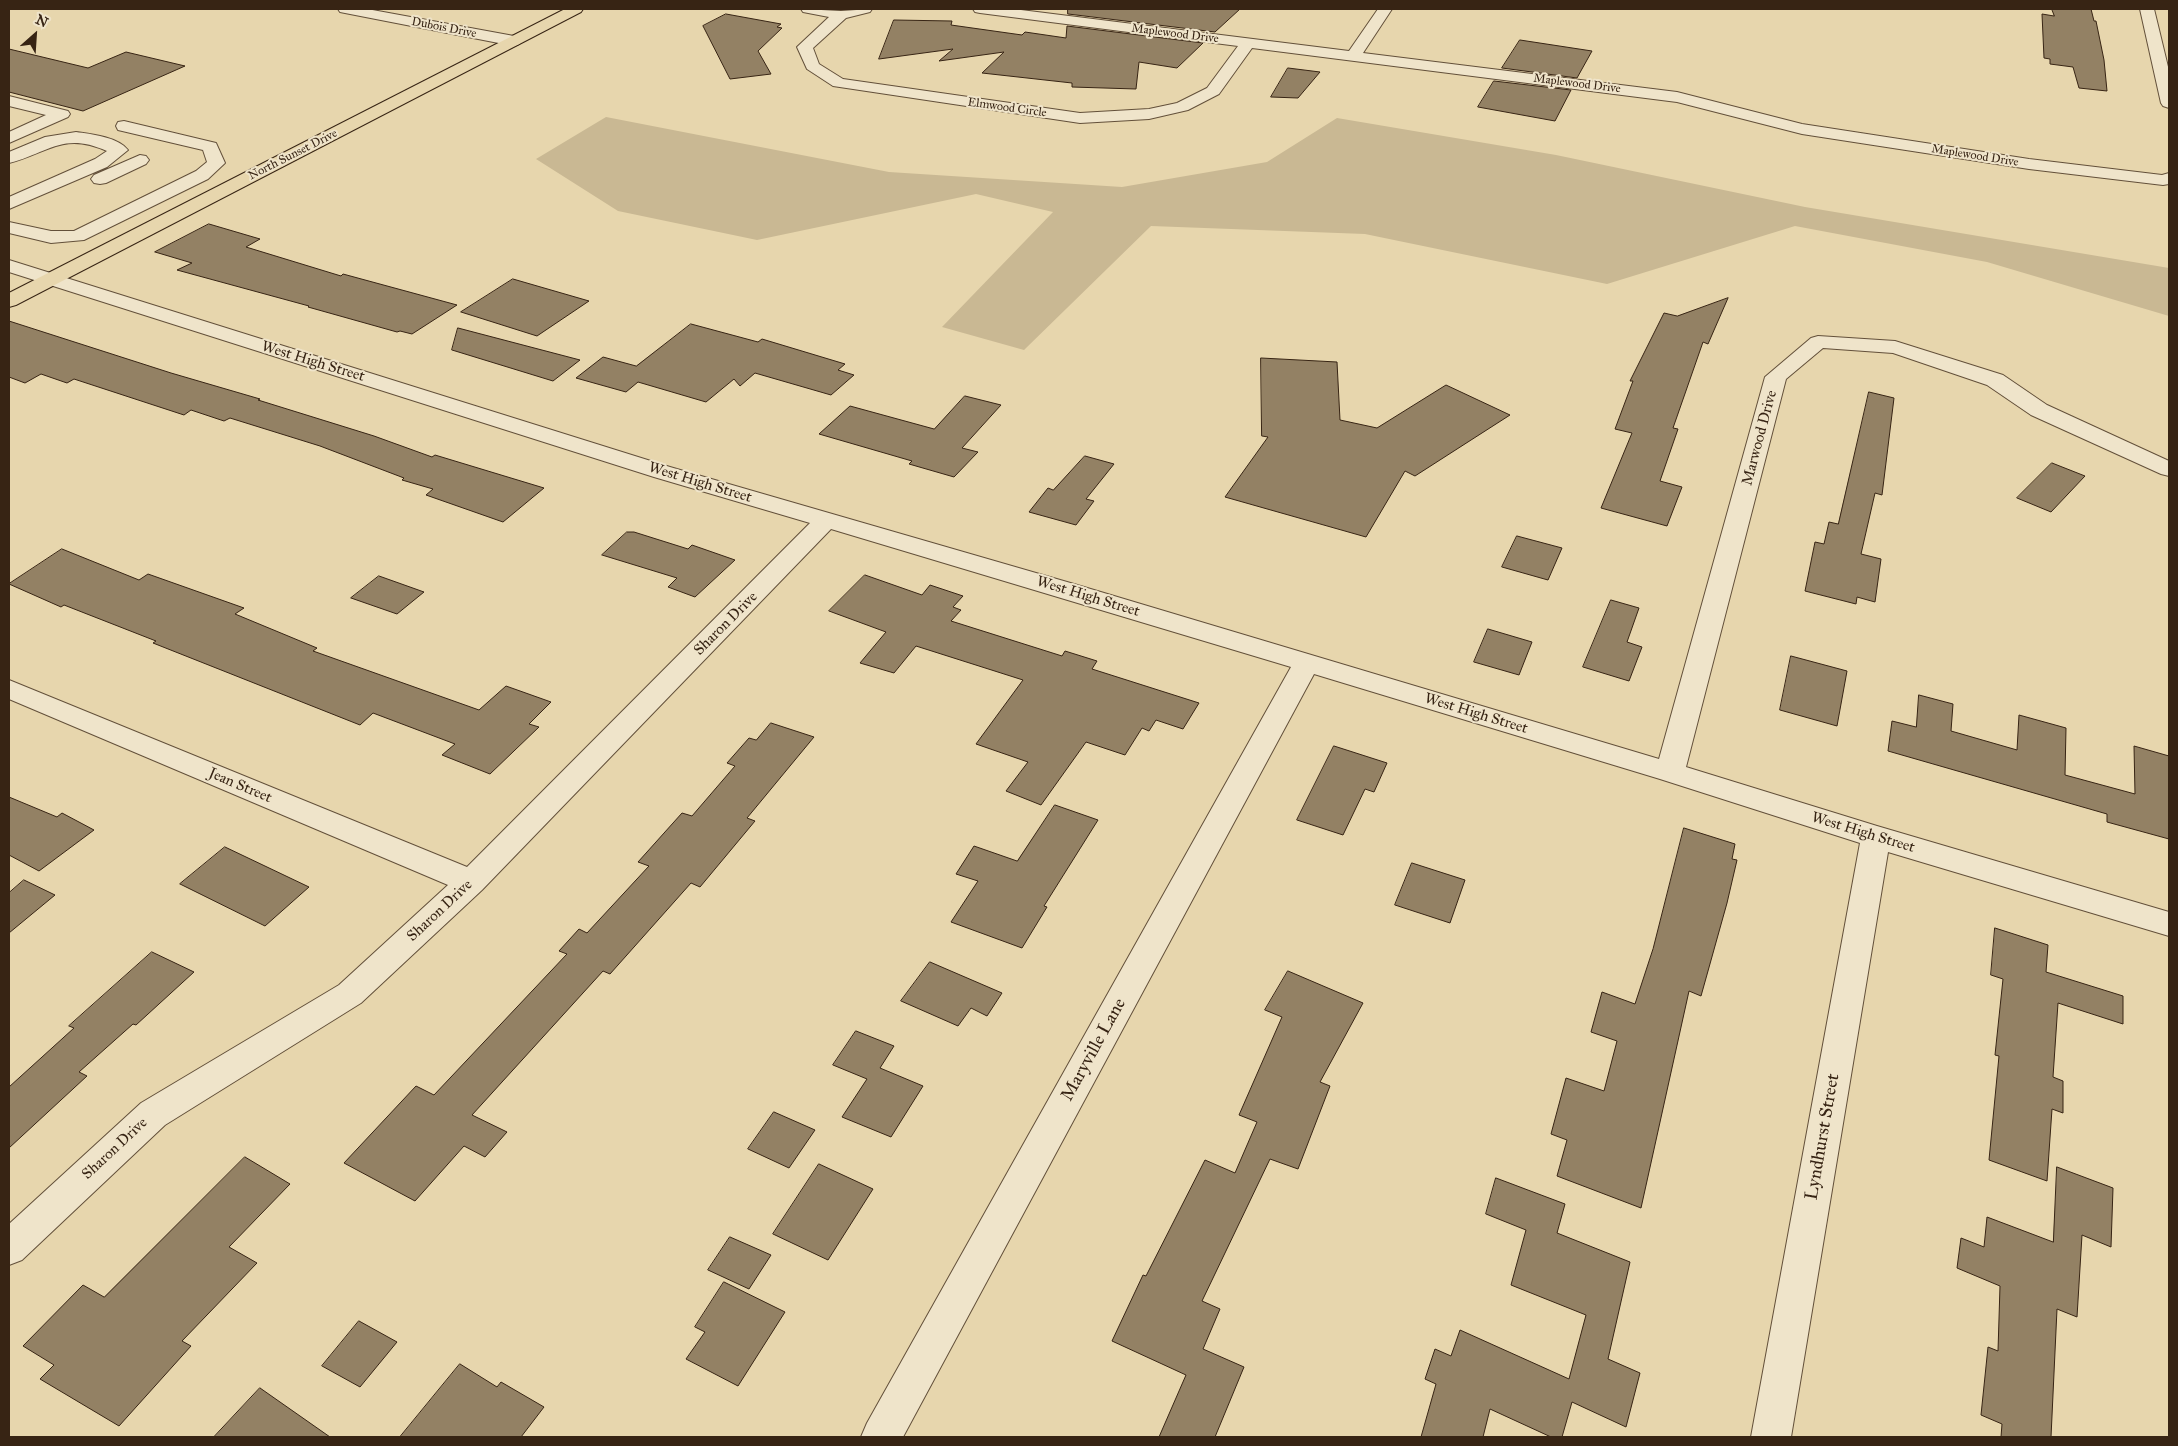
<!DOCTYPE html>
<style>
body{margin:0}
#map{position:relative;width:2178px;height:1446px;overflow:hidden;background:#e7d6ad;font-family:"IM FELL Great Primer",serif}
canvas{display:block}
.frame{position:absolute;inset:0;border:10px solid #372414;pointer-events:none}
.north{position:absolute;left:10px;top:10px;width:50px;height:50px;-webkit-text-stroke:4px #efe4ca;paint-order:stroke;rotate:26deg;font-size:14px;font-weight:700;line-height:20px;text-align:center;color:#372414}
.north::after{content:'';display:block;margin:auto;width:18px;height:22px;background:#372414;clip-path:polygon(50% 0,100% 100%,50% 72%,0 100%)}
</style>
<div id="map">
<canvas width="2178" height="1446"></canvas>
<div class="frame"></div>
<div class="north">N</div>
</div>
<script>
const ctx = document.querySelector('canvas').getContext('2d');
ctx.lineJoin = 'round';
function fill(path, color) {
  ctx.fillStyle = color;
  ctx.fill(path, 'evenodd');
}
function stroke(path, color, width, dash) {
  ctx.strokeStyle = color;
  ctx.lineWidth = width;
  ctx.lineCap = dash ? 'butt' : 'round';
  ctx.setLineDash(dash || []);
  ctx.stroke(path);
}
function drawText(font, color, halo, rows, align = 'center') {
  ctx.font = font + ' "IM FELL Great Primer",serif';
  ctx.lineWidth = 4;
  ctx.setLineDash([]);
  ctx.textBaseline = 'middle';
  ctx.strokeStyle = halo;
  ctx.fillStyle = color;
  for (const [text, x, y, turn = 0] of rows) {
    ctx.save();
    ctx.translate(x, y);
    ctx.rotate((+turn || 0) * Math.PI / 180);
    ctx.textAlign = isNaN(turn) ? turn : align;
    if (halo) ctx.strokeText(text, 0, 0);
    ctx.fillText(text, 0, 0);
    ctx.restore();
  }
}
const green = new Path2D(`
 M606 117 889 172 1122 187 1267 162 1337 118 1556 155 1805 207 2169 268V316L1987 262 1795 226 1607 284 1365 234 1151 226 1024 350 942 327 1053 212 976 194 757 240 618 211 536 159Z`);
const building = new Path2D(`
 M1068 9H1240L1215 32 1068 14Z
 M2052 9H2091L2094 21H2096L2104 60 2107 91 2079 88 2073 67 2050 64V59L2044 58 2042 14 2054 16Z
 M726 14 781 24 777 27 782 28 758 51 771 74 730 79 703 26Z
 M894 20 952 21 951 25 1022 35 1025 32 1066 38 1067 26 1203 43 1177 68 1139 62 1136 89 1072 87V83L982 73 1004 52 939 61 953 49 879 59Z
 M1520 40 1592 51 1577 78 1502 68Z
 M9 49 88 68 126 52 185 66 83 111 9 92Z
 M1288 68 1320 72 1298 98 1271 97Z
 M1494 81 1571 90 1555 121 1478 107Z
 M209 224 260 239 246 247 341 276 343 274 457 305 412 334 400 331 397 332 308 307 309 306 177 270 192 263 155 252Z
 M513 279 589 301 537 336 461 312Z
 M1728 298 1708 344 1703 342 1673 428 1678 429 1660 481 1682 487 1667 526 1601 508 1632 433 1615 429 1633 381H1630L1664 313 1677 316Z
 M9 321 171 373 260 399 258 400 374 436 432 457 435 455 544 488 503 522 426 495 433 489 402 480 404 478 320 446 230 418 224 421 191 410 184 415 74 379 67 383 41 374 25 383 9 377Z
 M691 324 758 342 762 339 845 364 838 370 854 375 831 395 755 373 740 386 734 379 706 402 638 382 626 392 576 378 603 357 636 366Z
 M458 328 580 360 553 381 452 350Z
 M1261 358 1337 362 1340 420 1377 428 1446 385 1510 415 1415 476 1405 471 1366 537 1225 497 1268 437 1262 436Z
 M1869 392 1894 398 1882 495 1875 493 1861 554 1881 559 1875 602 1857 597 1856 604 1805 591 1815 542 1824 544 1829 522 1838 524Z
 M965 396 1001 405 962 448 978 452 954 477 909 464 912 461 819 434 850 406 934 429Z
 M1085 456 1114 464 1086 499 1094 501 1076 525 1029 512 1048 488 1053 490Z
 M2052 463 2085 476 2051 512 2017 498Z
 M627 532H634L688 549 692 545 735 560 695 597 668 587 677 578 602 555Z
 M1517 536 1562 548 1548 580 1502 567Z
 M62 549 139 580 148 574 244 608 235 614 317 648 313 651 479 710 506 686 551 702 529 724 539 727 490 774 442 755 455 744 373 713 360 725 153 643 156 641 64 605 61 607 9 584Z
 M865 575 922 595 930 585 963 596 953 607 961 610 951 621 1062 656 1065 651 1097 661 1092 669 1199 703 1183 729 1156 720 1149 731 1142 728 1125 755 1086 742 1041 805 1006 791 1028 762 976 744 1023 680 916 646 894 673 860 663 886 632 829 611Z
 M379 576 424 592 397 614 351 598Z
 M1611 600 1639 608 1627 642 1642 647 1629 681 1583 667Z
 M1488 629 1532 642 1519 675 1474 662Z
 M1791 656 1847 671 1837 726 1780 710Z
 M1919 695 1953 704 1951 731 2017 750 2019 715 2066 728 2065 775 2135 794 2134 746 2169 756V839L2107 822V814L1888 751 1892 721 1916 727Z
 M771 723 814 737 747 818 755 821 700 887 691 883 610 974 603 971 472 1115 507 1132 485 1157 464 1146 415 1201 344 1163 416 1086 434 1095 567 954 559 951 579 929 587 933 649 866 638 862 682 813 692 816 735 766 727 763 749 738 756 740Z
 M1334 746 1387 763 1374 792 1365 789 1343 835 1297 820Z
 M9 797 57 817 62 813 94 830 39 871 9 855Z
 M1055 805 1098 820 1044 906 1047 907 1022 948 951 922 978 881 956 874 974 846 1017 861Z
 M1684 828 1735 844 1732 859 1737 860 1727 903 1701 996 1689 991 1641 1208 1557 1176 1567 1140 1551 1134 1566 1078 1604 1091 1617 1041 1591 1032 1602 992 1635 1004 1653 949Z
 M225 847 309 887 265 926 180 884Z
 M1412 863 1465 880 1450 923 1395 905Z
 M24 880 55 895 9 933V893Z
 M1995 928 2048 945 2046 972 2123 996V1024L2058 1003 2053 1077 2063 1081V1113L2052 1109 2047 1181 1989 1160 1999 1056 1995 1055 2003 979 1991 975Z
 M152 952 194 972 136 1025 133 1024 79 1072 87 1076 9 1148V1087L74 1028 69 1026Z
 M930 962 1002 993 987 1016 971 1008 958 1026 901 1001Z
 M1288 971 1363 1003 1320 1082 1330 1086 1298 1169 1270 1159 1202 1301 1220 1309 1203 1349 1244 1367 1215 1437H1159L1186 1375 1112 1341 1143 1275 1146 1276 1205 1160 1235 1173 1257 1122 1239 1115 1282 1017 1265 1010Z
 M856 1031 894 1046 880 1068 923 1086 891 1137 842 1117 867 1079 833 1065Z
 M774 1112 815 1130 789 1168 748 1149Z
 M245 1157 290 1184 229 1247 257 1263 182 1341 191 1346 119 1426 40 1379 54 1365 23 1346 83 1285 104 1297Z
 M819 1164 873 1189 828 1260 773 1234Z
 M2057 1167 2113 1188 2111 1247 2082 1235 2077 1317 2057 1309 2051 1437H2001L2002 1424 1981 1415 1988 1347 1998 1351 2000 1286 1957 1268 1961 1238 1984 1247 1987 1217 2053 1242Z
 M1496 1178 1565 1204 1557 1233 1630 1262 1608 1359 1640 1373 1626 1427 1572 1402 1562 1437H1551L1490 1409 1483 1437H1421L1436 1384 1425 1379 1435 1349 1451 1356 1460 1330 1569 1379 1586 1315 1511 1285 1526 1230 1486 1214Z
 M730 1237 771 1255 749 1289 708 1270Z
 M724 1282 785 1312 738 1386 686 1359 705 1332 695 1327Z
 M359 1321 397 1342 360 1387 322 1366Z
 M460 1364 497 1387 501 1382 544 1407 521 1437H400Z
 M260 1388 330 1437H214Z`);
const minor = new Path2D(`
 M338 9H367L514 36 519 38 522 41 519 44 514 46 345 13 340 12Z
 M801 9 841 11 872 9 870 12 846 18 813 48 819 64 843 79 1080 113 1149 109 1177 103 1207 88 1238 46 980 13 975 12 973 9H1013L1349 51 1378 9H1392L1363 53 1677 92 1802 124 2029 159 2162 175 2169 173V184L2163 185 2029 169 1802 134 1677 102 1252 48 1219 94 1188 110 1149 119 1080 123 833 86 807 69 797 47 829 17 803 12Z
 M2140 9H2154L2169 71V108L2163 106 2161 103Z
 M9 96 68 111 70 114 68 117 9 143V132L46 115 9 106Z
 M124 121 216 143 225 163 208 179 84 240 51 243 9 233V222L51 231H74L196 171 207 162 203 150 118 130 116 126 118 122Z
 M76 132C91 134 118 137 128 150L107 167 9 209V197L95 159 107 151C63 131 48 153 9 163V152L45 137Z
 M140 155 146 156 149 160 146 164 106 183 100 184 94 183 91 179 94 175Z
 M9 260 670 467 1074 584 1659 759 1765 377 1811 338 1818 336 1895 341 2003 375 2047 405 2169 461V476L2161 474 2031 415 1987 385 1893 353 1823 348 1786 379 1686 767 1877 826 2169 912V936L1888 852 1791 1437H1751L1860 843 1660 779 1314 674 903 1437H861L867 1423 1291 667 831 529 482 890 361 1003 165 1125 22 1260 9 1265V1224L141 1103 339 985 448 885 9 699V680L467 867 810 523 654 477 9 272Z`);
const major = new Path2D(`
 M565 9H583L581 12 16 305 9 307V293Z`);
const farStreetnames = [
 ["Dubois Drive",444,28,11],
 ["Maplewood Drive",1175,34,7],
 ["Maplewood Drive",1577,84,7],
 ["Elmwood Circle",1007,108,8],
 ["North Sunset Drive",293,155,-27],
 ["Maplewood Drive",1975,156,9]
];
const streetNames = [
 ["West High Street",313,362,17],
 ["Marwood Drive",1760,438,-75],
 ["West High Street",700,483,17],
 ["West High Street",1088,597,17],
 ["Sharon Drive",726,624,-45],
 ["West High Street",1476,714,17],
 ["Jean Street",240,786,23],
 ["West High Street",1863,833,17],
 ["Sharon Drive",440,911,-43],
 ["Sharon Drive",115,1149,-43]
];
const nearStreetnames = [
 ["Maryville Lane",1094,1050,-61],
 ["Lyndhurst Street",1823,1137,-80]
];
fill(green, '#c9b893');
fill(building, '#938164');
stroke(building, '#372414', 1);
stroke(minor, '#63503a', 2);
stroke(major, '#372414', 2);
fill(minor, '#efe4ca');
fill(major, '#e7d6ad');
drawText('12px', '#372414', '#efe4ca', farStreetnames);
drawText('15px', '#372414', '#efe4ca', streetNames);
drawText('18px', '#372414', '#efe4ca', nearStreetnames);
</script>
